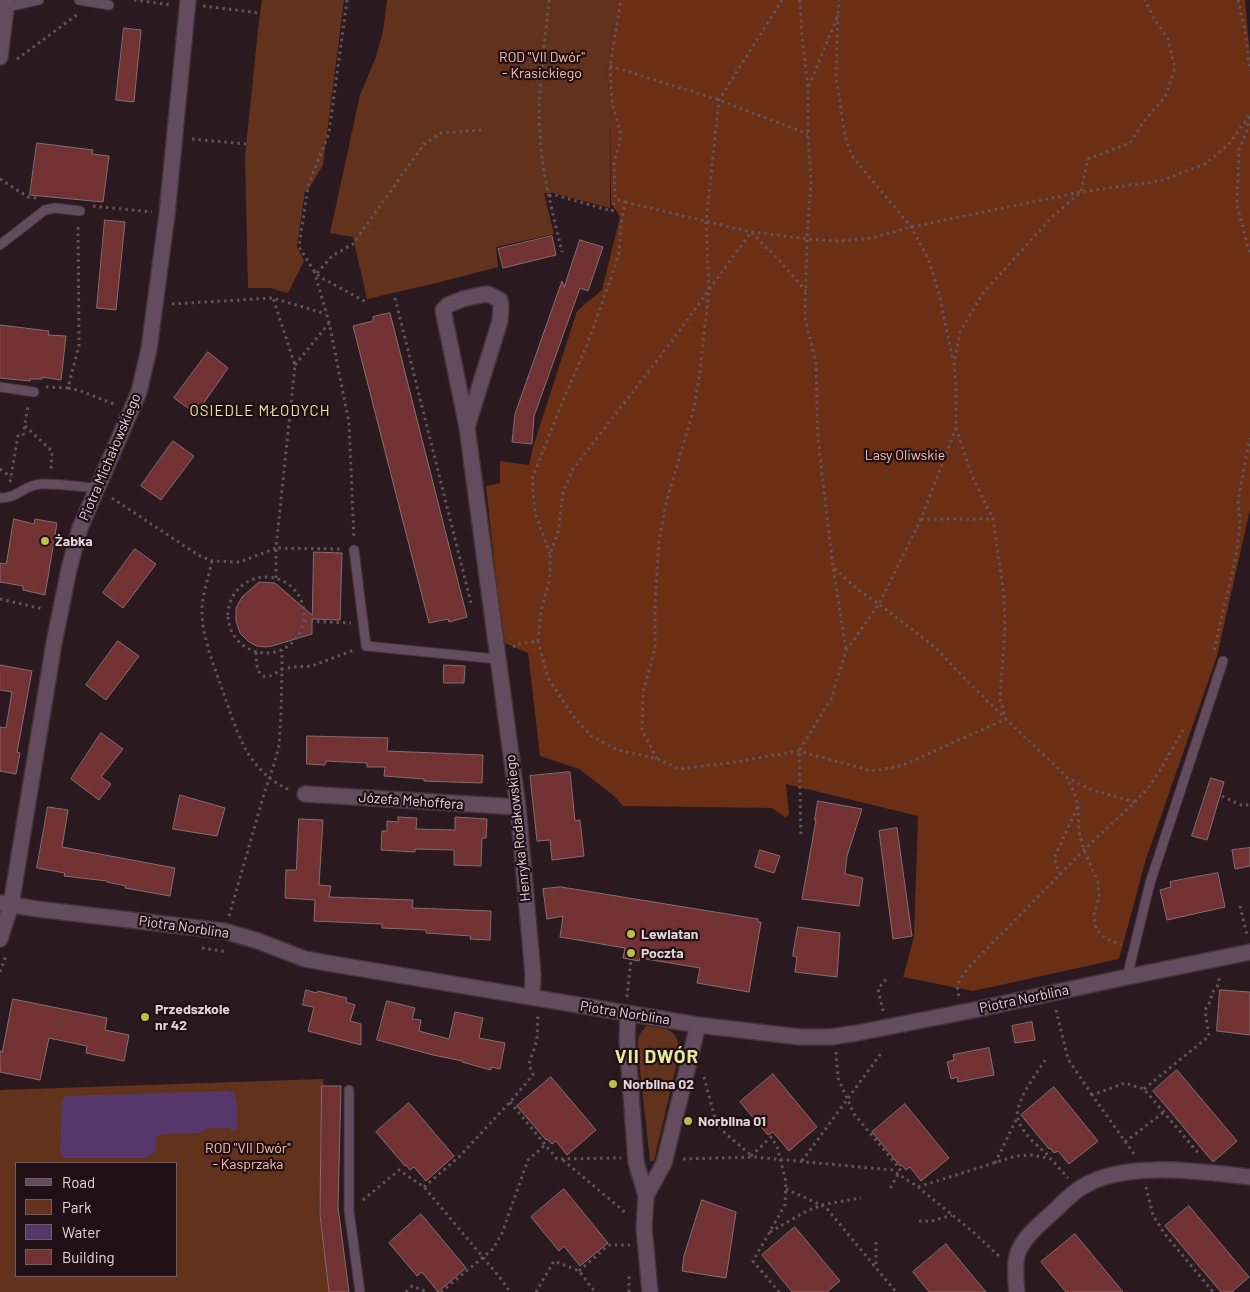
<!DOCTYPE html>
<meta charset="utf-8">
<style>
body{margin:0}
#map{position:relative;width:1250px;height:1292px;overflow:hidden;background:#2a191f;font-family:Barlow,sans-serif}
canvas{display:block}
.legend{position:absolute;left:15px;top:1162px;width:162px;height:115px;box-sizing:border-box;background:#201016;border:1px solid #6d5f64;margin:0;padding:6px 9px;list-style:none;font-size:15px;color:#e1d5d8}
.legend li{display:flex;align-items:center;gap:10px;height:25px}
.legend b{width:25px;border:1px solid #6d5f64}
</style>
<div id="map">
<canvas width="1250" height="1292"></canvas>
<ul class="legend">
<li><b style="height:6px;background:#624c5e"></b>Road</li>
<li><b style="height:14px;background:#63321c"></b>Park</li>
<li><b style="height:14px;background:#56376b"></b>Water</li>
<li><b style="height:14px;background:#723133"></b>Building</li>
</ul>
</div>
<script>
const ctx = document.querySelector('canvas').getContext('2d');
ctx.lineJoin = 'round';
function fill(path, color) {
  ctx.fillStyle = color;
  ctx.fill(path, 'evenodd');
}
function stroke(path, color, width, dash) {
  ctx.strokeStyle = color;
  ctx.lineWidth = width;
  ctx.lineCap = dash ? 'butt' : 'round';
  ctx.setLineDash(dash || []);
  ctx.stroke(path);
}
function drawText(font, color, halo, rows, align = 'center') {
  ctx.font = font + ' Barlow,sans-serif';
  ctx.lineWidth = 4.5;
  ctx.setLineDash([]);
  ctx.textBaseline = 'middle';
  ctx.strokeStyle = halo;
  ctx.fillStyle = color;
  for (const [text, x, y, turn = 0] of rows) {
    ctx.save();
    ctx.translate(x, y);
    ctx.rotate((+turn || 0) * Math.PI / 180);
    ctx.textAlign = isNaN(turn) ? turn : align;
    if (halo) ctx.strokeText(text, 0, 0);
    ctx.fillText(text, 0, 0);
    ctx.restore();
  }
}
const green = new Path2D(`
 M262 0H344L323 165 308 190H305L297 247 304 261 288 293 270 288H248L245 157 258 29Z
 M387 0H618L607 66 611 119 610 208 553 193H544L554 234 496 247 498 267 436 283 367 299 353 237 330 233 360 95 376 57 383 31Z
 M647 1026C668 1029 680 1029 679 1054L654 1161H650L638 1051C638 1038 637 1035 647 1026Z
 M323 1079 324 1086H322L320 1194 319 1212 329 1292H0V1090ZM16 1163H176V1276H16Z`);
const forest = new Path2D(`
 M618 0H1245L1250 56V510L1217 656 1146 859 1119 959 973 991 903 977 914 937 918 816 786 784 789 814 786 818 772 808 623 806 613 795 579 769 540 756 528 653 503 642 486 486 500 483V461L529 465 533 447 577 311 602 290 620 217 611 203V119L607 66Z`);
const water = new Path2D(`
 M228 1091 235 1093 237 1104V1130L231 1131 230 1128H211L206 1129 200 1133 161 1134 156 1139C156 1150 157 1153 146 1158H65L60 1153 62 1104 65 1096Z`);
const building = new Path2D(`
 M124 28 141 30 134 102 116 100Z
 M37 143 93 150 92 154 109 156 103 202 30 195Z
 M105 220 125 222 116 310 97 308Z
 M552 236 556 255 503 268 498 249Z
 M580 240 603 247 588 291 580 288 534 416 532 444 512 442 515 414 562 281 564 287Z
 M390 313 467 617 449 622 448 619 429 623 353 326 373 321V317Z
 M0 325 49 331 48 335 66 336 61 380 42 377V379H30V381L0 378Z
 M208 352 228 368 196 414 174 398Z
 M173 441 194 456 161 500 141 486Z
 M14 519 34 524 35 519 57 523 45 595 23 590V586L0 582V563L6 564Z
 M135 549 156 564 123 608 103 593Z
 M314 552 342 553 340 620 312 619V634L272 646 265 647 257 646 249 642 240 633 236 621V608L242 597 259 582 275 583 312 615Z
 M118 641 139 656 106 700 86 685Z
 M0 665 32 671 17 752 20 753 16 774 0 771V727L6 728 12 692 0 690Z
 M444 665 465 666 464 683H444Z
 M101 733 123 749 101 777 111 784 99 800 71 779Z
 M307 736 388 738 387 751 483 755 482 783 424 781V779L384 776 385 767H367V763L326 761 325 765 307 764Z
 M570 772 575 821 580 820 584 856 552 860 550 840 537 841 530 776Z
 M1211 778 1224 782 1207 840 1192 836Z
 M180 795 225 808 217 836 173 829Z
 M818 801 862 809 847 856 845 874 863 878 859 906 802 899 816 820H815Z
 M48 807 68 810 62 847 175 868 170 896 125 888 126 886 107 882V881L64 876 65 873 37 868Z
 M398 817 417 818 416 829 455 830V817L487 819 486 838H482L481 866 454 865V850L415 849V852L381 850 382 831H387V821L398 822Z
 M299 819 323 820 319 885 331 886 329 897 413 900 412 908 491 911 490 940 470 939 471 936 426 933V930L382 928V924L314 921 315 900 285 898 286 870H296Z
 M897 828 912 936 893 939 879 831Z
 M1250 848V866L1235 869 1232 850Z
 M760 850 780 856 774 873 755 867Z
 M1218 873 1225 907 1167 920 1160 890 1171 887 1170 882Z
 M561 887 758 919V922H761L749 992 697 983 700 968 640 958 639 961 623 958 625 948 560 937 563 916 547 919 543 889Z
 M798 927 840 933 837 977 795 972 797 957 793 956Z
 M306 990 317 993 318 991 347 998 346 1002 355 1005 350 1021 361 1024V1045L308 1031 314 1007 303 1005Z
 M1220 990 1250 992V1035L1217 1031Z
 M13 999 107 1018 105 1030 129 1035 124 1061 86 1053 87 1046 49 1038 40 1080 0 1072V1051L2 1052Z
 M387 1001 415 1008 412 1019 421 1020 419 1031 449 1039 455 1012 483 1018 479 1038 505 1043 500 1069 491 1067V1070L462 1062 463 1061 433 1055 377 1040Z
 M1032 1022 1035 1040 1015 1043 1012 1026Z
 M989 1048 994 1075 958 1082 957 1077 951 1079 947 1062 954 1060 953 1055Z
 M1177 1070 1237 1141 1213 1162 1153 1091Z
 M773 1074 817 1127 789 1151 773 1132 768 1135 740 1102Z
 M551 1077 596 1130 567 1155 556 1141 552 1144 547 1139 546 1140 517 1106Z
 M322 1086H341L338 1207 349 1292H329L320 1215Z
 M1054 1087 1098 1141 1069 1164 1058 1151 1054 1153 1050 1148 1049 1149 1021 1115Z
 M409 1103 454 1156 426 1181 414 1167 410 1170 406 1165 405 1166 376 1132Z
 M905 1104 949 1158 921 1181 910 1167 906 1170 902 1165 900 1166 872 1132Z
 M564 1189 608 1243 580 1266 564 1246 559 1251 531 1217Z
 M702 1200 736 1212 726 1278 682 1271 684 1256Z
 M1189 1206 1249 1277 1232 1292H1221L1165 1226Z
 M421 1214 466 1268 438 1292 422 1272 417 1276 389 1243Z
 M795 1227 840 1281 827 1292H792L762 1255Z
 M1075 1234 1123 1292H1066L1041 1262Z
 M946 1244 986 1292H929L913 1272Z`);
const path = new Path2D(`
 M134 0 172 5
 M347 0 329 133 308 186 299 247 314 271 320 277 368 303
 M549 0C545 44 537 90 540 135 542 174 553 214 562 252
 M800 0 802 36 808 88V134L811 181 807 239 805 317 816 364 818 439 833 567 846 650
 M1238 0 1245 30 1250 71
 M203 6 260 13
 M838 15 836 76 845 136 852 156 911 227 928 258 940 297 953 361
 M17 59 78 14
 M610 66 719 100 808 134
 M809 86 838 15 839 0
 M1250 117 1246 134 1239 149 1237 205 1250 255
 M192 139 246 144
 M0 179 28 197 37 198
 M549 196 555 195 612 211 615 199
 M625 202 751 232 762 233 807 239 839 241 872 238 911 227 1081 192 1160 181 1205 164 1228 145 1250 115
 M93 206 152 212
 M314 271 329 322 349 423 354 538
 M317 273 332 256 353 244 424 144 441 133 482 130
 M395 298 471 603
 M172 304 273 298 326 314
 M295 365 329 323
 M46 387 68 388 79 345 78 225
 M68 388 81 391 116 405
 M25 426 52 451 51 472
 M956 428 972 476 993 519 1004 595 1005 626 1000 699 1006 719 1066 776 1073 790 1078 805 1079 832 1084 850 1098 882 1099 897 1094 915 1096 929 1105 938 1121 945
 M0 469 11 477
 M10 482 18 436H23L28 405
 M112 498 198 555 212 561 240 562 276 548 295 365 273 298
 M921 519H993
 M550 554 535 513 532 479 562 403 587 345 611 278 619 253 621 225 625 202 615 199 614 162 619 145 621 135 612 103 610 66 621 0
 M212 561C209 576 203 592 202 607 201 636 214 665 223 692 231 713 237 736 249 755 259 770 273 783 290 790
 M228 615a38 38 0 1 1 76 0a38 38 0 1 1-76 0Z
 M276 578V548L340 549
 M0 599 43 609
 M304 621 351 623
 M538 641 541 611 550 578V554L558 532 563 492 573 469 663 353 751 232 778 259 806 291
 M513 647 517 644 538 641 548 678 573 716 591 736 618 750 658 759 679 769 729 763 799 751 871 771 901 766 1006 719 964 678 937 649 879 604 857 589 833 567
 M1214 650 1236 557 1240 523 1238 500 1250 438
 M256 652C256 674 261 685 282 669V650
 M657 759 642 729 643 693 655 648V605L659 541 666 503 694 408 699 378 709 291 706 222 719 100 782 0
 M1066 777 1092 790 1135 802
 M1222 796 1241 805H1250
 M801 834 799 751 831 699 846 651 879 604 921 519 956 428V386L954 364 960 332 983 293 1053 216 1081 192 1088 159 1130 143 1144 121 1165 97 1175 68 1168 39 1153 17 1145 0
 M1060 875 1054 858 1078 806
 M1240 906 1247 935
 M229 916 264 794 275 761 279 745 281 714 282 669 293 667 312 666 354 650
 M202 948 228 952
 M0 972 6 955
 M959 996C954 984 963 975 970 966L1084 850 1135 802 1149 787 1162 767 1184 728
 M627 997 631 960
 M1056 1010 1068 1059 1092 1095
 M883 1011 878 989 886 979
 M836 1052 838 1078 854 1114 900 1169 898 1174 889 1191
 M1045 1060C1037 1073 1013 1104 1018 1119 1023 1135 1038 1146 1050 1157
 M704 1077 716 1122 725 1133 752 1156
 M1144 1089 1209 1036 1205 1010 1210 1002 1212 993 1218 985 1220 975
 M510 1102 557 1159 621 1158
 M1125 1142 1164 1112
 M1134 1154 1092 1095 1125 1083 1144 1089 1199 1154
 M751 1156 771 1137 777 1146 786 1182 785 1205 753 1261 779 1292
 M683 1159 754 1157 892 1170 918 1187 972 1231 1000 1257
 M563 1160 627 1214
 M802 1161 882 1052
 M995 1163 1017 1118
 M424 1187 459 1157 510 1102 533 1075 529 1064 537 1040 538 1014
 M918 1187 1016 1156 1033 1155 1051 1159 1068 1178
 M1146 1187 1153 1215 1164 1233 1213 1292
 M786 1189 823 1206 828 1210 896 1292
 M363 1200 399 1170 424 1187 502 1280 510 1292
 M919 1221H932L952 1215
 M770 1232 805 1212 821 1205 861 1198
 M876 1242V1266
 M579 1271 609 1245H630
 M406 1292 412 1286 428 1292
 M441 1292 493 1249 502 1233 528 1160 545 1145
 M536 1292 554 1261 579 1271 595 1292
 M629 1292V1275`);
const lane = new Path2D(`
 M79 0 109 5
 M7 7 39 0
 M0 245 45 210 55 208 80 211
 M0 387 34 392
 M0 498C18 498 24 485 41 484 57 483 80 487 97 488
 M354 550 366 646 497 659
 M1127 977 1150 883 1223 661
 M349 1090V1211L360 1292`);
const street = new Path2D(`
 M0 57 7 0
 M467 427 443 310 448 305 463 299 480 295 488 294 500 300 501 306 500 321 467 427 518 807 533 974 532 997
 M305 794 518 807
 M0 903 37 909 224 931 258 941 305 959 327 963 698 1025 800 1037H831L857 1033 969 1011 1127 977 1250 952
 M0 939 11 905 54 643 69 569 80 528 139 392 149 349 167 214 188 0
 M628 1014 627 1039 636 1162 646 1196 644 1228 650 1292
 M646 1196 664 1163 698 1025
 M1017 1292C1016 1282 1015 1271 1016 1261 1018 1241 1038 1226 1052 1213 1062 1204 1072 1192 1084 1186 1126 1160 1203 1172 1250 1177`);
const markers = [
 [45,541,5,"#bac046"],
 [631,934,5,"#bac046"],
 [631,953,5,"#bac046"],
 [145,1017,5,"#bac046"],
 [613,1084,5,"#bac046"],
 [688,1121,5,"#bac046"]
];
const parkNames = [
 ["ROD \"VII Dwór\"",542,57],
 ["- Krasickiego",542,73],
 ["Lasy Oliwskie",905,455],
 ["ROD \"VII Dwór\"",248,1148],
 ["- Kasprzaka",248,1164]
];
const streetNames = [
 ["Piotra Michałowskiego",110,457,-67],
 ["Józefa Mehoffera",411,801,4],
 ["Henryka Rodakowskiego",518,828,-96],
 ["Piotra Norblina",184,927,8],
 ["Piotra Norblina",1024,999,-12],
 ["Piotra Norblina",625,1013,9]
];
const poiNames = [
 ["Żabka",55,541],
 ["Lewiatan",641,934],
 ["Poczta",641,953],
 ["Przedszkole",155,1009],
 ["nr 42",155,1025],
 ["Norblina 02",623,1084],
 ["Norblina 01",698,1121]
];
const neighbourhoodNames = [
 ["OSIEDLE MŁODYCH",260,411]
];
const districtNames = [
 ["VII DWÓR",657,1057]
];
fill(green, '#63321c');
fill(forest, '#6a2f15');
fill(water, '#56376b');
fill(building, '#723133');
stroke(building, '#856f6e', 1);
stroke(lane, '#443339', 11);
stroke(street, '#443339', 18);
stroke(path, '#635459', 3, [2.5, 4]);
stroke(lane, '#624c5e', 9);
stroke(street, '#624c5e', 15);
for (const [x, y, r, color] of markers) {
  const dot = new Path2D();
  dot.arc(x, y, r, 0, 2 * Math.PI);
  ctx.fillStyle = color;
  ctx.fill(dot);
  stroke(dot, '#201016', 2);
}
drawText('14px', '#fac1aa', '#201016', parkNames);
drawText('14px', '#e1d5d8', '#201016', streetNames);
drawText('bold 14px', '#e1d5d8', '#201016', poiNames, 'left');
ctx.letterSpacing = '1px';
drawText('15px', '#e5eb9d', '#201016', neighbourhoodNames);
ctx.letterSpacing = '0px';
ctx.letterSpacing = '1px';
drawText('bold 19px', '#e5eb9d', '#201016', districtNames);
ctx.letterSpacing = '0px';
</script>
